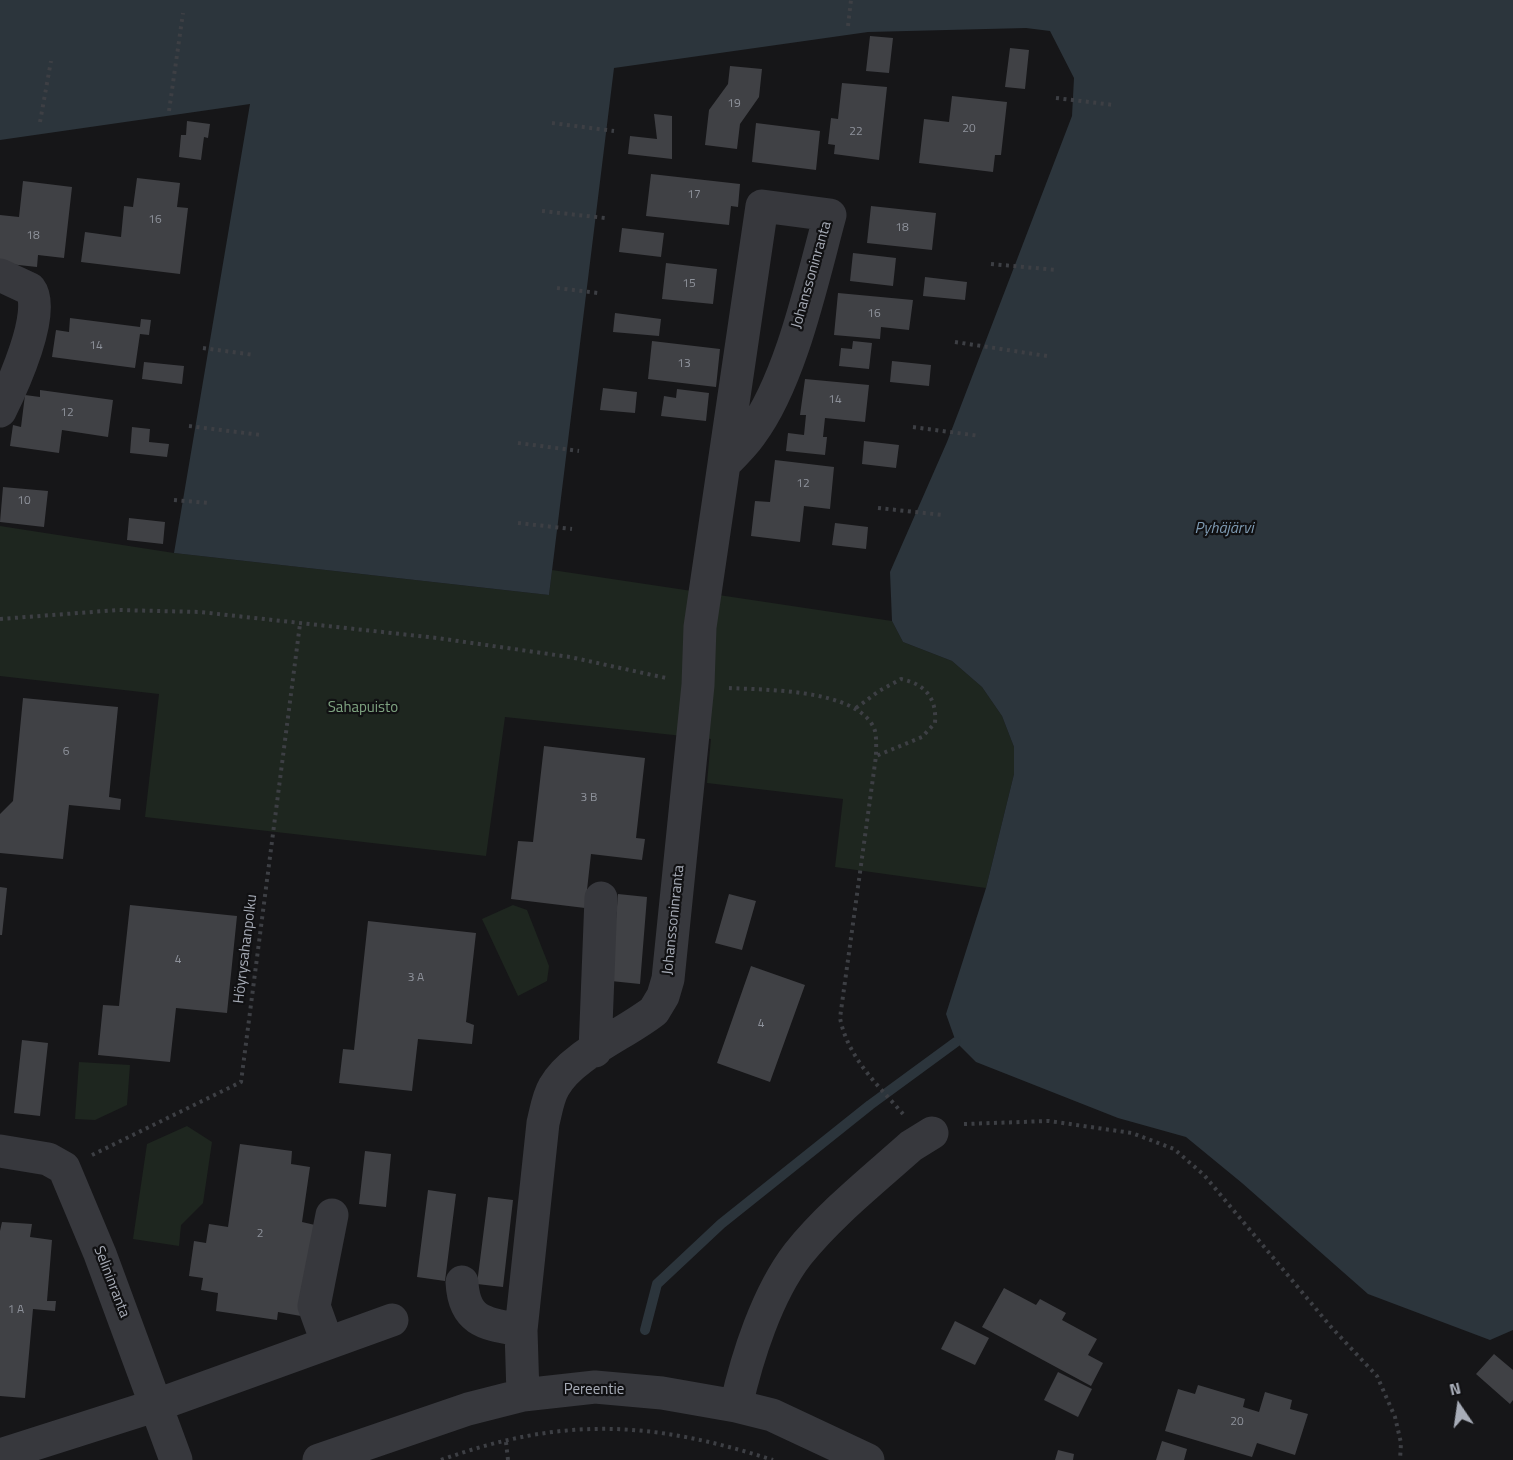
<!DOCTYPE html>
<meta charset="utf-8">
<style>
body{margin:0}
#map{position:relative;width:1513px;height:1460px;overflow:hidden;background:#161618;font-family:"Titillium Web",sans-serif}
canvas{display:block}
.north{position:absolute;left:1429px;top:1376px;width:60px;height:60px;-webkit-text-stroke:4px #111113;paint-order:stroke;rotate:347deg;font-size:16px;font-weight:700;line-height:24px;text-align:center;color:#a8adb8}
.north::after{content:'';display:block;margin:auto;width:21px;height:27px;background:#a8adb8;clip-path:polygon(50% 0,100% 100%,50% 72%,0 100%)}
</style>
<div id="map">
<canvas width="1513" height="1460"></canvas>
<div class="north">N</div>
</div>
<script>
const ctx = document.querySelector('canvas').getContext('2d');
ctx.lineJoin = 'round';
function fill(path, color) {
  ctx.fillStyle = color;
  ctx.fill(path, 'evenodd');
}
function stroke(path, color, width, dash) {
  ctx.strokeStyle = color;
  ctx.lineWidth = width;
  ctx.lineCap = dash ? 'butt' : 'round';
  ctx.setLineDash(dash || []);
  ctx.stroke(path);
}
function drawText(font, color, halo, rows, align = 'center') {
  ctx.font = font + ' "Titillium Web",sans-serif';
  ctx.lineWidth = 4.5;
  ctx.setLineDash([]);
  ctx.textBaseline = 'middle';
  ctx.strokeStyle = halo;
  ctx.fillStyle = color;
  for (const [text, x, y, turn = 0] of rows) {
    ctx.save();
    ctx.translate(x, y);
    ctx.rotate((+turn || 0) * Math.PI / 180);
    ctx.textAlign = isNaN(turn) ? turn : align;
    if (halo) ctx.strokeText(text, 0, 0);
    ctx.fillText(text, 0, 0);
    ctx.restore();
  }
}
const green = new Path2D(`
 M0 526 174 553 549 595 552 570 892 621 903 642 952 661 982 687 1002 716 1014 747V774L986 888 835 867 843 799 707 783 711 739 505 717 486 856 145 817 159 694 0 676Z
 M513 905 527 910 549 966 547 981 518 996 482 919Z
 M79 1062 130 1065 127 1105 95 1120 75 1119Z
 M187 1126 212 1142 203 1203 181 1225 179 1246 133 1239 147 1144Z`);
const water = new Path2D(`
 M0 0H1513V1330L1490 1340 1368 1294 1242 1183 1186 1137 1118 1118 976 1062 956 1042 946 1014 986 888 1014 774V747L1002 716 982 687 952 661 903 642 892 621 890 572 947 442 1072 116 1074 78 1050 31 1026 28 868 32 614 68 549 595 174 553 250 104 0 140Z`);
const stream = new Path2D(`
 M645 1330 657 1284 721 1224 870 1105 956 1042`);
const building = new Path2D(`
 M870 36 893 38 889 73 866 71Z
 M1010 48 1029 50 1025 89 1005 87Z
 M730 66 762 69 759 97 740 124 737 149 705 145 709 110 728 84Z
 M842 83 887 87 879 160 834 154 835 145 828 144 831 118 838 119Z
 M952 96 1007 102 1001 155H995L993 172 919 163 924 119 949 122Z
 M654 114 672 116V159L628 154 630 136 657 139Z
 M187 121 210 124 208 138 204 137 201 160 179 157 181 135H186Z
 M756 123 820 131 816 170 752 162Z
 M651 174 740 184 738 207 731 206 729 225 646 216Z
 M137 178 180 183 177 207 188 208 180 274 81 262 85 232 121 237 124 206 133 207Z
 M23 181 72 187 64 258 38 255 37 267 0 263V215L19 217Z
 M871 206 936 213 932 250 867 243Z
 M622 228 664 233 661 257 619 252Z
 M853 253 896 258 893 286 850 281Z
 M666 263 717 269 713 304 662 299Z
 M925 277 967 282 965 300 923 296Z
 M838 293 913 300 909 330 881 327 880 339 834 335Z
 M615 313 661 319 659 336 613 332Z
 M70 318 140 327 141 319 151 320 149 335 140 334 135 368 52 357 56 330 69 332Z
 M652 341 720 349 716 387 648 379Z
 M853 341 872 343 869 369 839 366 841 348 852 349Z
 M892 361 931 365 929 386 890 382Z
 M144 362 184 366 182 384 142 379Z
 M805 379 869 385 865 422 825 418 823 437H827L825 455 786 451 788 433 804 435 806 415H800Z
 M603 388 637 392 635 413 600 410Z
 M677 389 709 393 706 421 661 416 664 396 676 398Z
 M40 390 113 400 108 437 62 430 59 453 10 446 13 425 21 427 25 395 40 397Z
 M132 427 150 429 149 442 169 444 167 457 130 453Z
 M864 441 899 445 896 468 862 464Z
 M775 460 834 467 830 509 804 506 800 542 751 536 755 501 770 502Z
 M3 487 48 491 44 527 0 522Z
 M129 518 165 522 163 544 127 540Z
 M835 523 868 527 866 549 832 545Z
 M23 698 118 707 109 797 121 799 120 810 69 805 63 859 0 853V814L13 801Z
 M544 746 645 758 636 838 645 839 642 860 591 854 585 908 511 899 518 841 533 842Z
 M0 887 7 888 2 935H0Z
 M618 894 647 897 640 984 611 981Z
 M729 894 756 901 742 950 715 943Z
 M130 905 237 916 227 1013 176 1008 170 1062 98 1055 103 1005 119 1006Z
 M368 921 476 933 466 1022 474 1025 472 1044 418 1039 412 1091 339 1083 343 1049 354 1050Z
 M751 966 805 985 770 1082 717 1063Z
 M22 1040 48 1043 40 1116 14 1113Z
 M240 1144 292 1151 291 1164 310 1167 302 1222 315 1225 301 1316 278 1312 277 1320 216 1311 218 1293 201 1290 203 1278 189 1276 194 1241 206 1243 209 1224 228 1227Z
 M365 1151 391 1154 386 1207 359 1204Z
 M428 1190 456 1194 445 1281 417 1277Z
 M488 1197 513 1200 503 1287 477 1284Z
 M2 1222 32 1224 30 1237 52 1240 47 1301H56L55 1311 33 1309 25 1398 0 1396V1231Z
 M1004 1288 1036 1305 1040 1299 1066 1313 1062 1320 1097 1339 1088 1355 1103 1363 1091 1386 982 1327Z
 M955 1321 989 1338 975 1365 941 1349Z
 M1494 1354 1513 1370V1400L1510 1404 1476 1374Z
 M1058 1372 1092 1389 1078 1417 1044 1400Z
 M1198 1385 1245 1399 1243 1407 1259 1412 1265 1392 1292 1400 1290 1409 1308 1414 1295 1455 1257 1443 1252 1457 1165 1431 1178 1389 1195 1394Z
 M1162 1441 1187 1449 1184 1460H1156Z
 M1058 1450 1074 1454 1073 1460H1055Z`);
const path = new Path2D(`
 M848 26 851 0
 M1056 98 1114 105
 M169 111 183 13
 M40 122 51 61
 M552 123 614 131
 M542 211 605 218
 M991 264 1057 270
 M557 288 598 293
 M955 342 1047 356
 M203 348 254 355
 M189 426 261 435
 M913 427 980 436
 M518 443 579 451
 M174 500 209 503
 M878 508 943 515
 M518 523 572 529
 M0 619 118 610 200 612 437 638 570 657 666 678
 M729 688C766 690 856 689 874 728 877 735 876 748 876 756L840 1018C848 1058 877 1084 903 1114
 M856 708 879 691 901 679C925 684 937 698 935 723L922 737 876 756
 M964 1124 1049 1121 1132 1133 1174 1149 1204 1175 1332 1328 1377 1376 1395 1417 1401 1443 1400 1460
 M92 1155 241 1082 300 624
 M506 1442 508 1460
 M441 1460C563 1416 652 1421 773 1460`);
const minor = new Path2D(`
 M0 275 30 289C47 311 12 387 0 411
 M595 1051 601 898
 M0 1151 48 1159 64 1168 100 1254 176 1460
 M462 1282C464 1323 487 1324 521 1330
 M327 1342 314 1306 332 1215
 M523 1395 521 1330 543 1123C546 1111 548 1097 554 1087 572 1055 625 1034 654 1011L663 996 668 979 698 685 700 627 762 206 830 215C812 281 791 380 751 434 744 444 735 453 726 462
 M736 1406C747 1357 767 1294 798 1254 830 1214 873 1180 911 1146L932 1133
 M0 1455 157 1405 392 1320
 M319 1460 468 1409 523 1395 595 1387 662 1393 736 1406 772 1415 868 1460`);
const numberNames = [
 ["19",734,104],
 ["20",969,129],
 ["22",856,132],
 ["17",694,195],
 ["16",155,220],
 ["18",902,228],
 ["18",33,236],
 ["15",689,284],
 ["16",874,314],
 ["14",96,346],
 ["13",684,364],
 ["14",835,400],
 ["12",67,413],
 ["12",803,484],
 ["10",24,501],
 ["6",66,752],
 ["3 B",589,798],
 ["4",178,960],
 ["3 A",416,978],
 ["4",761,1024],
 ["2",260,1234],
 ["1 A",16,1310],
 ["20",1237,1422]
];
const streetNames = [
 ["Johanssoninranta",812,275,-74],
 ["Johanssoninranta",674,920,-84],
 ["Höyrysahanpolku",246,949,-83],
 ["Selininranta",111,1282,69],
 ["Pereentie",594,1390]
];
const parkNames = [
 ["Sahapuisto",363,708]
];
const waterNames = [
 ["Pyhäjärvi",1224,529]
];
fill(green, '#1e261f');
fill(water, '#2c353c');
stroke(stream, '#2c353c', 10);
fill(building, '#404145');
stroke(path, '#3d3f44', 4, [3, 4.5]);
stroke(minor, '#37383d', 33);
drawText('12px', '#8e929b', null, numberNames);
drawText('15px', '#a8adb8', '#111113', streetNames);
drawText('15px', '#7fa381', '#111113', parkNames);
drawText('italic 16px', '#7f9bb3', '#111113', waterNames);
</script>
